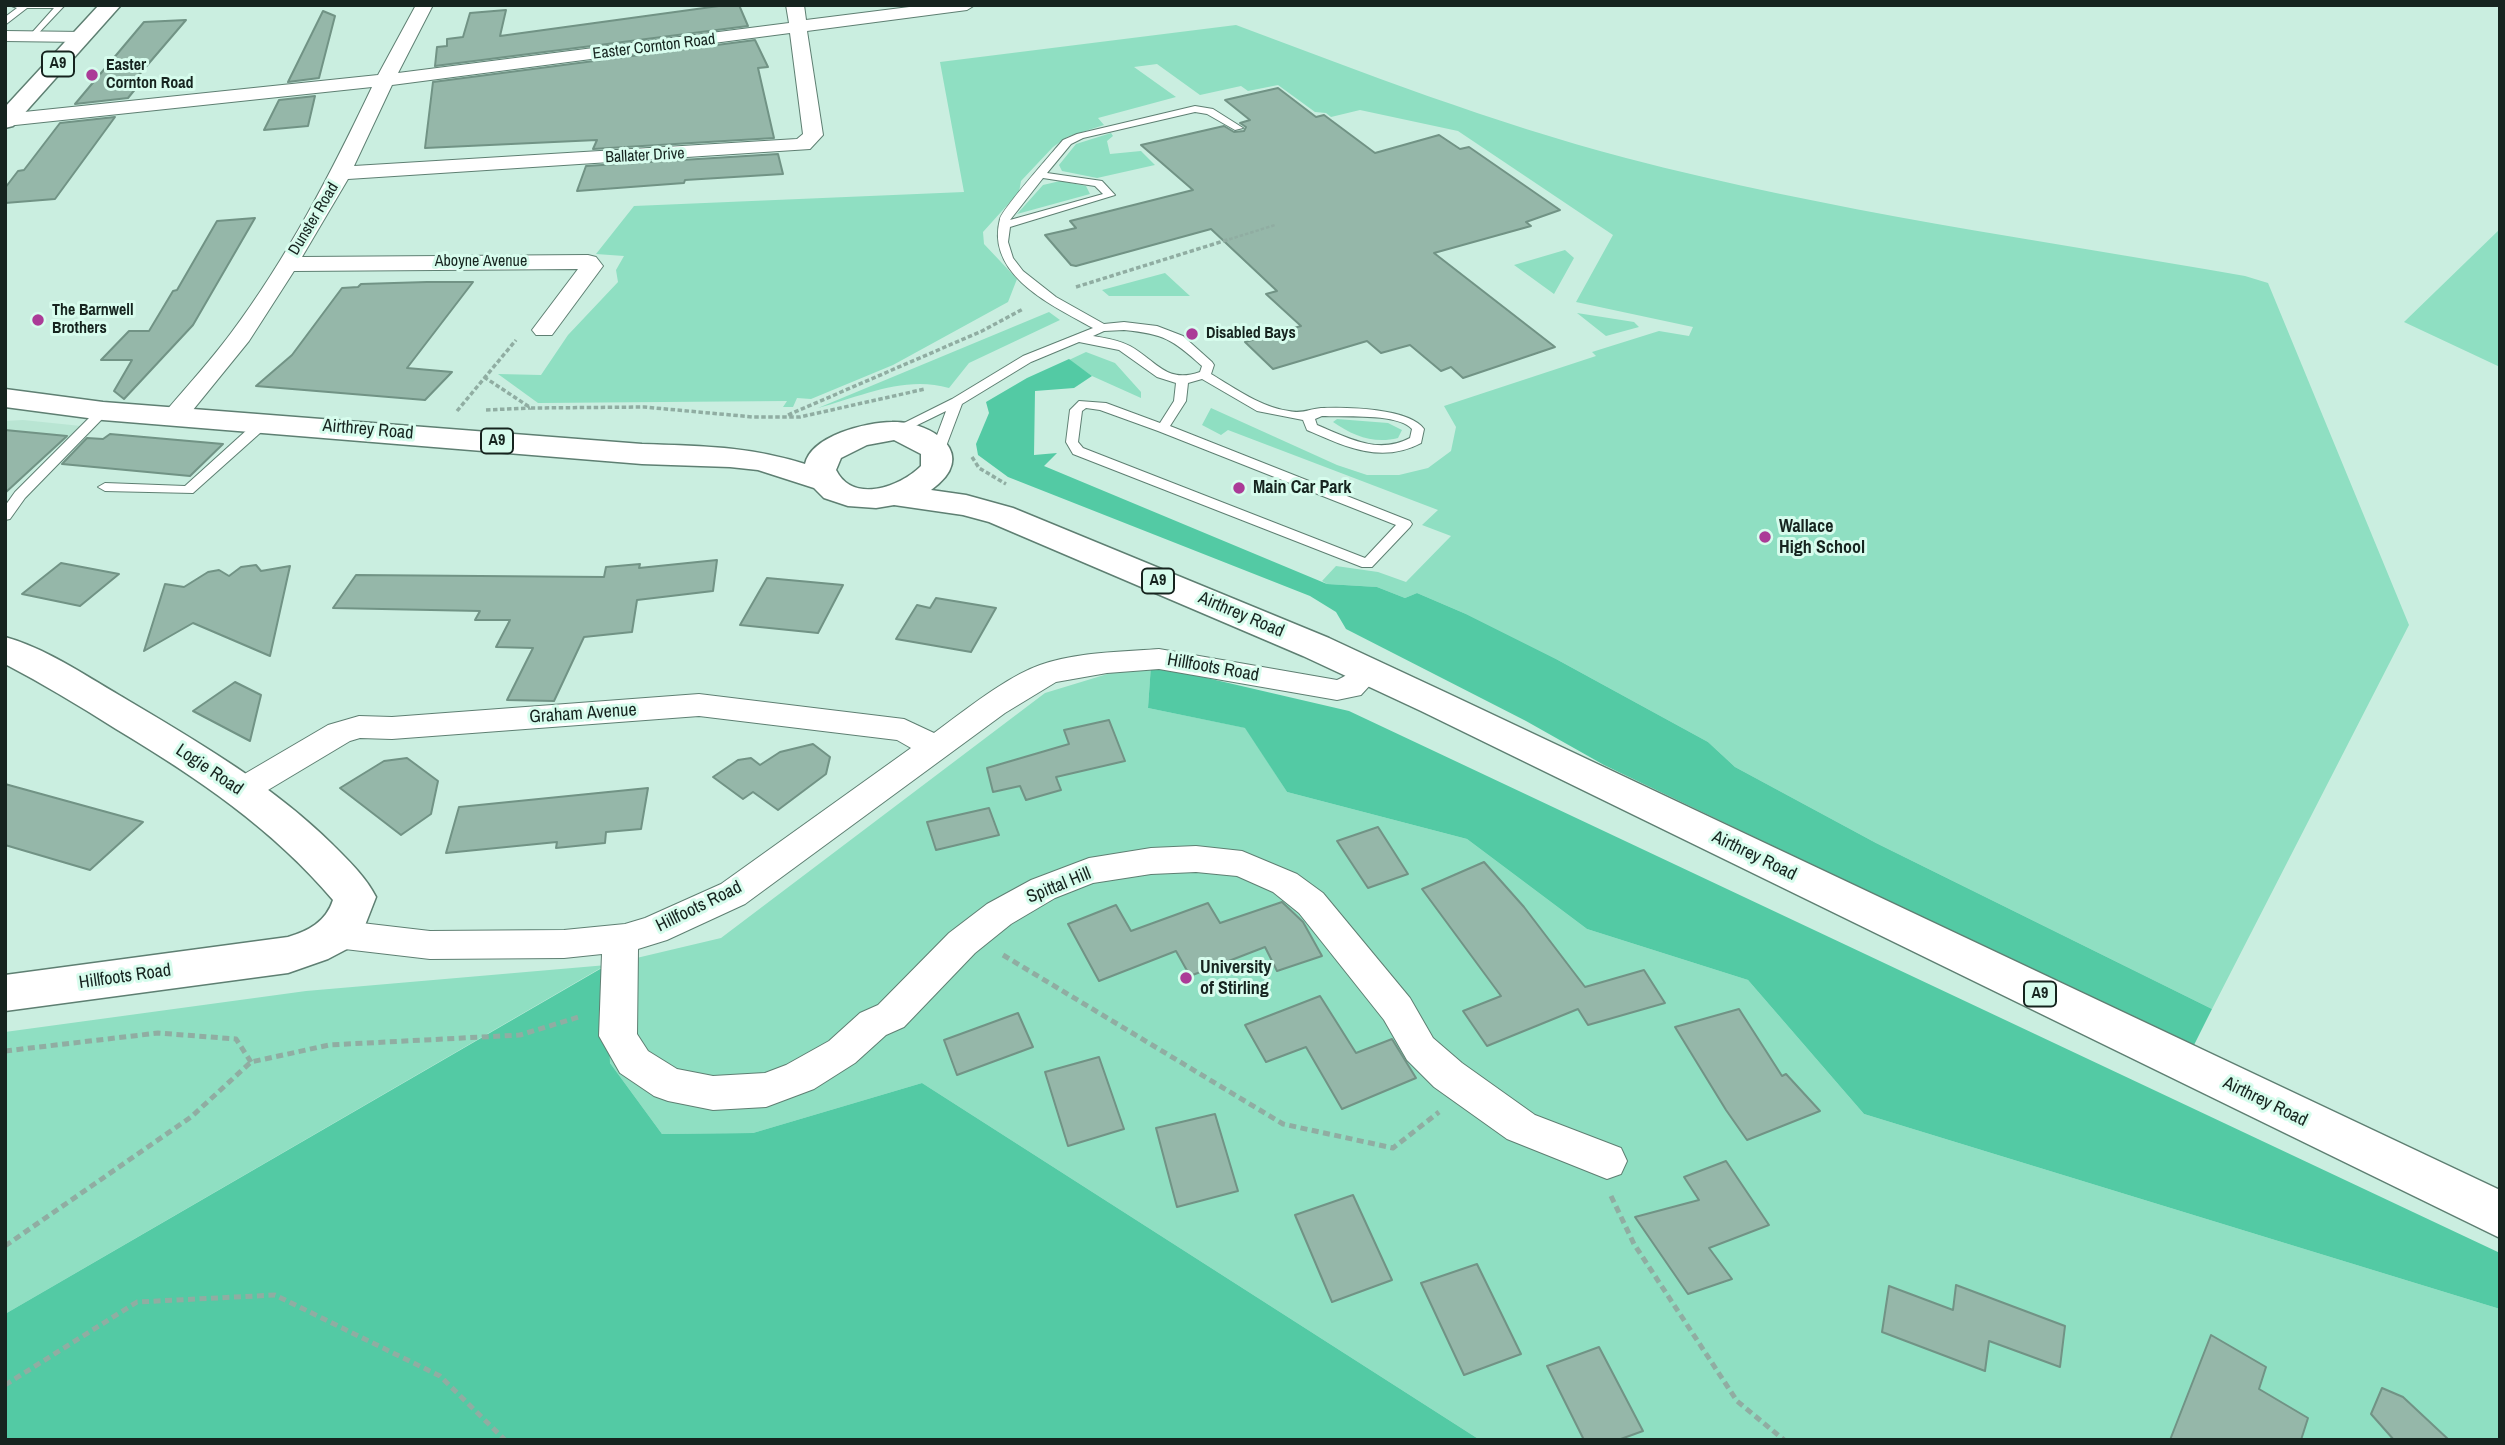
<!DOCTYPE html>
<style>
body{margin:0}
#map{position:relative;width:2505px;height:1445px;overflow:hidden;background:#caeee0;font-family:"Archivo Narrow",sans-serif}
canvas{display:block}
.frame{position:absolute;inset:0;border:7px solid #16241f;pointer-events:none}
</style>
<div id="map">
<canvas width="2505" height="1445"></canvas>
<div class="frame"></div>
</div>
<script>
const ctx = document.querySelector('canvas').getContext('2d');
ctx.lineJoin = 'round';
function fill(path, color) {
  ctx.fillStyle = color;
  ctx.fill(path, 'evenodd');
}
function stroke(path, color, width, dash) {
  ctx.strokeStyle = color;
  ctx.lineWidth = width;
  ctx.lineCap = dash ? 'butt' : 'round';
  ctx.setLineDash(dash || []);
  ctx.stroke(path);
}
function drawText(font, color, halo, rows, align = 'center') {
  ctx.font = font + ' "Archivo Narrow",sans-serif';
  ctx.lineWidth = 6;
  ctx.setLineDash([]);
  ctx.textBaseline = 'middle';
  ctx.strokeStyle = halo;
  ctx.fillStyle = color;
  for (const [text, x, y, turn = 0] of rows) {
    ctx.save();
    ctx.translate(x, y);
    ctx.rotate((+turn || 0) * Math.PI / 180);
    ctx.textAlign = isNaN(turn) ? turn : align;
    if (halo) ctx.strokeText(text, 0, 0);
    ctx.fillText(text, 0, 0);
    ctx.restore();
  }
}
const built = new Path2D(`
 M23 420 81 426 23 477 5 475V421Z`);
const green = new Path2D(`
 M1236 25C1364 73 1493 123 1626 158 1829 211 2039 240 2245 276L2268 283 2409 625 2212 1009 1876 843 1735 767 1708 742 1556 659 1466 614 1417 593 1405 598 1377 587 1327 584 1322 581 1336 566 1378 572 1406 582 1451 536 1422 525 1438 510 1228 430 1221 435 1202 425 1211 408 1337 465 1367 475H1399L1428 468 1451 451 1456 427 1444 406 1596 356 1592 352 1659 331 1689 336 1693 327 1576 302 1613 235 1458 131 1360 110 1331 117 1326 113 1315 112 1278 85 1248 91 1241 86 1200 95 1157 64 1134 67 1176 97 1098 118 1104 125 1067 137 1053 147 1021 181 1019 192 983 232 984 244 1017 279 1008 302 893 365 811 399 797 398 793 407H783L787 401 538 403 498 374 541 375 568 335 618 282 616 270 624 256 596 254 634 206 964 192 940 62Z
 M1111 133 1113 136 1107 141 1110 154 1141 151 1155 165 1097 178 1062 171 1059 165 1076 144Z
 M1060 181 1086 186 1090 194 1017 214 1043 185Z
 M2500 229V367L2404 322Z
 M1565 250 1574 258 1554 294 1514 265Z
 M1165 273 1190 296H1109L1102 290Z
 M1049 312 1060 320 969 363 949 388C904 375 860 397 818 408Z
 M1577 313 1634 322 1639 327 1606 336Z
 M1086 352 1115 363 1141 392V398L1092 376 1069 360Z
 M1337 419 1388 423 1402 430 1398 438C1374 444 1353 436 1333 422Z
 M1151 665 1148 708 1246 728 1287 792 1467 839 1587 929 1748 980 1864 1114 2500 1309V1440H1480L922 1083 753 1133 662 1134 610 1063 606 965 5 1314V1032L306 991 607 965 721 938 1045 693 1114 672Z`);
const forest = new Path2D(`
 M1069 359 1092 376 1074 388 1035 391 1034 455 1057 453 1044 466 1327 584 1377 587 1405 598 1417 593 1466 614 1556 659 1708 742 1735 767 1876 843 2212 1009 2193 1047 1604 765 1526 721 1346 629 1336 612 1310 596 1008 477 978 455 976 444 989 413 986 402 1027 378Z
 M1151 665 1349 711 2500 1253V1309L1864 1114 1748 980 1587 929 1467 839 1287 792 1245 728 1148 708Z
 M607 965 610 1063 662 1134 753 1133 922 1083 1480 1440H5V1314Z`);
const building = new Path2D(`
 M726 5H739L748 26 435 66 437 47 447 46V39L463 37 470 13 506 10 500 36Z
 M323 11 335 16 319 78 288 82Z
 M186 20 132 83 141 82 128 98 75 104 144 22Z
 M755 40 768 67 758 68 774 138 593 149 597 140 425 148 433 82Z
 M1278 88 1316 117 1324 115 1375 153 1439 135 1460 149 1469 147 1560 210 1526 222 1531 226 1434 253 1555 347 1463 378 1451 367 1441 371 1410 345 1381 353 1367 341 1273 369 1245 342 1301 326 1266 294 1277 291 1211 229 1076 266 1071 265 1045 235 1076 228 1070 221 1193 190 1141 145 1224 126 1234 132 1244 131 1246 127 1240 123 1250 120 1225 100Z
 M315 96 308 126 264 130 279 100Z
 M115 117 55 199 5 203V188L18 171 24 170 60 123Z
 M778 154 783 174 685 180 684 183 577 191 586 166Z
 M255 218 193 325 124 399 114 391 132 360H101L129 331H149L173 291 177 290 217 221Z
 M427 282H473L407 368 452 372 425 400 256 386 292 355 342 288 358 287 361 284Z
 M5 430 67 436 5 493Z
 M110 434 223 444 190 476 62 464 87 438 103 439Z
 M717 560 713 591 637 600 632 632 584 637 554 701 507 700 533 648 496 647 510 620H475L480 611 333 608 356 575 604 577 606 567 640 564 639 568Z
 M61 563 119 574 80 606 22 594Z
 M256 565 261 571 290 566 270 656 193 623 144 651 165 584 184 587 208 572 219 570 229 576 241 567Z
 M767 578 843 585 818 633 740 625Z
 M936 598 996 608 971 652 896 639 917 605 930 608Z
 M235 682 261 695 250 741 193 711Z
 M1109 720 1125 761 1056 777 1061 790 1026 800 1020 786 993 792 987 768 1069 744 1064 730Z
 M813 744 830 757 826 774 778 810 753 792 743 799 713 777 738 760 751 758 760 765 780 752Z
 M407 758 438 781 431 814 401 835 340 788 384 761Z
 M5 784 143 822 90 870 5 845Z
 M648 788 641 829 606 832 605 843 556 848 557 842 446 853 459 807Z
 M989 808 999 835 936 850 927 822Z
 M1378 827 1408 874 1368 888 1337 841Z
 M1484 862 1524 907 1585 987 1644 970 1665 1003 1588 1025 1578 1009 1487 1046 1463 1011 1501 996 1422 889Z
 M1282 902 1303 922 1322 956 1277 971 1265 947 1190 976 1176 951 1099 981 1068 924 1116 905 1131 931 1208 903 1220 923Z
 M1320 996 1356 1053 1392 1039 1416 1078 1342 1109 1306 1047 1266 1062 1245 1025Z
 M1739 1009 1782 1076 1786 1074 1820 1111 1747 1140 1726 1110 1675 1027Z
 M1018 1013 1033 1047 957 1075 944 1040Z
 M1099 1057 1124 1129 1068 1146 1045 1072Z
 M1215 1114 1238 1191 1177 1207 1156 1128Z
 M1726 1161 1769 1225 1709 1248 1732 1279 1688 1294 1635 1217 1699 1200 1684 1177Z
 M1353 1195 1392 1280 1332 1302 1295 1215Z
 M1477 1264 1521 1354 1464 1375 1421 1283Z
 M1956 1285 2065 1326 2060 1367 1989 1341 1985 1371 1882 1332 1889 1286 1953 1310Z
 M2211 1335 2266 1367 2259 1389 2308 1418 2301 1440H2170Z
 M1599 1347 1643 1431 1618 1440H1584L1547 1366Z
 M2382 1388 2403 1397 2449 1440H2394L2371 1414Z`);
const pathFar2 = new Path2D(`
 M1224 241 1275 225`);
const pathFar1 = new Path2D(`
 M1076 287 1230 239
 M484 377 531 408 644 407 753 417H800L925 389
 M486 410 530 408
 M457 411 516 340
 M788 415 982 331 1023 309
 M972 457 979 468 1006 484`);
const path = new Path2D(`
 M1003 955 1283 1124 1393 1148 1439 1112
 M5 1051 158 1033 236 1039 251 1062
 M1611 1196 1634 1244 1737 1401 1784 1440
 M5 1246 191 1117 251 1062 329 1045 520 1035 582 1016
 M5 1385 137 1302 275 1295 440 1376 505 1440`);
const service = new Path2D(`
 M9 5H65L33 39 29 36 54 8H27L5 25V17L17 8Z
 M1195 106 1213 109 1243 128 1235 130 1207 114 1195 112 1083 138 1071 144 1047 173 1102 181 1115 195 1010 227 1008 242 1013 258 1023 271 1056 297 1104 324 1124 322 1157 326 1183 336 1212 362 1214 365 1211 374C1236 389 1261 407 1289 411 1303 414 1309 409 1321 408 1347 407 1409 408 1424 429L1421 443C1381 464 1346 447 1307 430L1303 420 1257 411 1202 379 1188 383 1186 401 1170 426 1410 521 1412 524 1410 527 1372 567H1362L1073 454 1066 442 1070 410 1079 401 1106 403 1160 423 1174 401 1176 383 1157 377 1119 350 1079 342 1031 362 962 404 942 457 937 458 930 454 946 411 899 434 894 435 888 431 952 399 1023 356 1093 328C1053 306 985 275 1000 219 1002 209 1053 152 1063 140L1077 134ZM1043 178 1095 186 1103 194 1010 220ZM1124 330C1164 334 1172 339 1202 366L1200 372C1166 384 1157 361 1130 346 1119 340 1105 338 1093 336L1104 331ZM1086 408 1100 410 1158 431 1396 525 1365 558 1083 448 1078 442 1082 411ZM1322 416C1343 417 1398 413 1412 429L1410 438C1378 455 1348 438 1317 425L1315 419Z
 M103 407 109 411 107 414 25 498 10 519 5 520V506L15 492 99 408Z
 M264 418 270 422 269 425 193 493 105 491 98 487 105 483 185 486 259 419Z`);
const minor = new Path2D(`
 M416 5H433L398 73 789 23 786 5H804L806 20 925 5H975L967 10 807 31 823 135 810 149 348 179 302 257 588 255 596 257 603 266 552 335H536L532 330 578 269 294 271 249 341 184 421 175 424 166 421 162 416 166 411C188 385 211 360 231 333 288 257 332 171 372 87L6 126 5 114 378 75ZM790 33 803 134 797 139 354 166 392 85Z
 M5 31 83 32 92 37 83 42 5 41Z
 M1159 649 1337 680C1356 673 1354 657 1379 664L1383 671 1361 695 1337 700 1159 669 1107 673 1056 682 1005 713 745 904 667 940 638 949 637 1034 648 1051 677 1069 713 1076 765 1073 786 1065 829 1041 860 1013 878 1005 949 933 987 904 1031 880 1089 858 1151 848 1196 846 1242 851 1297 874 1323 893 1410 998 1433 1038 1462 1063 1535 1115 1621 1148 1627 1161 1621 1174 1607 1179 1507 1139 1434 1087 1407 1060 1384 1020 1299 913 1273 892 1237 876 1196 872 1151 874 1093 883 1055 898 1011 924 975 953 904 1027 886 1035 855 1063 814 1089 766 1107 713 1110 668 1101 654 1096 620 1073 599 1036 602 954 564 958 430 959 336 948 323 944 318 934 323 924 336 920 430 931 564 930 625 924 645 918 721 884 911 748 897 740 699 716 392 739 360 738 350 741 253 799 241 803 229 799 225 791 229 783 328 725 359 716 392 717 699 694 904 719 934 733C964 711 1006 677 1040 665 1077 652 1120 652 1159 649Z`);
const secondary = new Path2D(`
 M5 637C45 648 83 674 119 695 193 739 270 783 332 844 348 860 366 877 376 897L362 933 347 949 328 959 288 973 5 1011V975L288 937C308 931 326 922 333 900 272 828 196 777 116 729 80 706 43 684 5 664Z`);
const primary = new Path2D(`
 M99 5H121L13 126 5 128V107Z
 M5 389 103 402 642 444C701 446 748 446 805 464 811 436 866 422 892 422 933 421 981 455 931 490L966 495 1013 508 1329 638 1447 693 2500 1190V1238L1421 711 1303 656 989 522 963 515 894 505 876 508 848 506 824 498 814 488 758 470 730 467 642 464 103 420 5 407ZM894 440 921 454V466C900 487 853 504 836 470L841 458 867 445Z`);
const markers = [
 [92,75,7,"#ab3b97"],
 [38,320,7,"#ab3b97"],
 [1192,334,7,"#ab3b97"],
 [1239,488,7,"#ab3b97"],
 [1765,537,7,"#ab3b97"],
 [1186,978,7,"#ab3b97"]
];
const farStreetnames = [
 ["Easter Cornton Road",654,47,-7],
 ["Ballater Drive",645,156,-3],
 ["Dunster Road",314,219,-59],
 ["Aboyne Avenue",481,262]
];
const shields = [
 [58,64,32],
 [497,441,32],
 [1158,581,32],
 [2040,994,32]
];
const shieldNames = [
 ["A9",58,64],
 ["A9",497,441],
 ["A9",1158,581],
 ["A9",2040,994]
];
const farPoinames = [
 ["Easter",106,66],
 ["Cornton Road",106,84],
 ["The Barnwell",52,311],
 ["Brothers",52,329],
 ["Disabled Bays",1206,334]
];
const streetNames = [
 ["Airthrey Road",368,430,5],
 ["Airthrey Road",1241,615,23],
 ["Hillfoots Road",1213,668,10],
 ["Graham Avenue",583,714,-4],
 ["Logie Road",209,770,34],
 ["Airthrey Road",1754,856,26],
 ["Spittal Hill",1059,886,-22],
 ["Hillfoots Road",699,907,-26],
 ["Hillfoots Road",125,977,-8],
 ["Airthrey Road",2265,1102,26]
];
const poiNames = [
 ["Main Car Park",1253,488],
 ["Wallace",1779,527],
 ["High School",1779,548],
 ["University",1200,968],
 ["of Stirling",1200,989]
];
fill(built, '#b9e5d3');
fill(green, '#8fdfc2');
fill(forest, '#53caa4');
fill(building, '#95b7a9');
stroke(building, '#719385', 2);
stroke(service, '#5e7f72', 2);
stroke(minor, '#5e7f72', 2);
stroke(secondary, '#5e7f72', 3);
stroke(primary, '#5e7f72', 3);
stroke(pathFar2, '#90ada2', 2.5, [3.5, 2]);
stroke(pathFar1, '#90ada2', 3.5, [4.5, 2.5]);
stroke(path, '#90ada2', 5, [7, 4.5]);
fill(service, '#fff');
fill(minor, '#fff');
fill(secondary, '#fff');
fill(primary, '#fff');
for (const [x, y, r, color] of markers) {
  const dot = new Path2D();
  dot.arc(x, y, r, 0, 2 * Math.PI);
  ctx.fillStyle = color;
  ctx.fill(dot);
  stroke(dot, '#d7fced', 2.5);
}
drawText('16px', '#16241f', '#d7fced', farStreetnames);
for (const [x, y, w] of shields) {
  const box = new Path2D();
  box.roundRect(x - w / 2, y - 12.5, w, 25, 5);
  ctx.fillStyle = '#d7fced';
  ctx.fill(box);
  stroke(box, '#16241f', 2);
}
drawText('bold 16px', '#16241f', null, shieldNames);
drawText('bold 16px', '#16241f', '#d7fced', farPoinames, 'left');
drawText('18px', '#16241f', '#d7fced', streetNames);
drawText('bold 18px', '#16241f', '#d7fced', poiNames, 'left');
</script>
